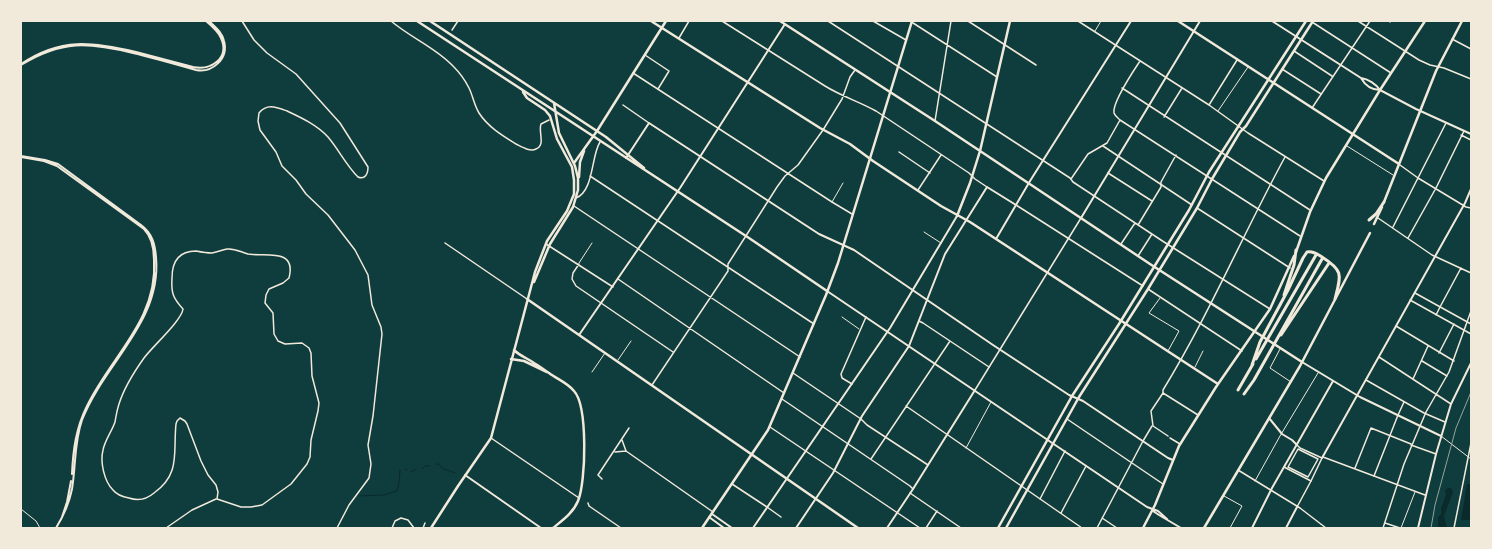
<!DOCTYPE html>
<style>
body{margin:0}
#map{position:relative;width:1492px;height:549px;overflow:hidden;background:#0f3d3e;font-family:Barlow,sans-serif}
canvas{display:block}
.frame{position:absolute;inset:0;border:22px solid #f1e9da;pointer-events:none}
</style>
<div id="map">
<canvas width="1492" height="549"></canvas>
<div class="frame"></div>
</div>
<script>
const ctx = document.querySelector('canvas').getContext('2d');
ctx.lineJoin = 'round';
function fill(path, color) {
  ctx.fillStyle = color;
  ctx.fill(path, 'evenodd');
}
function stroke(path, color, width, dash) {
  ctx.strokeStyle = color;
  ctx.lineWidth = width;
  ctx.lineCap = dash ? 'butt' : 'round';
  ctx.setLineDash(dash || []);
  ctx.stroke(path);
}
const water = new Path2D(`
 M1467 484H1471V520H1461Z
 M1448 488H1451L1453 492 1444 516 1447 528H1438V517L1441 514V508L1446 495 1445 490Z`);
const stream = new Path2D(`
 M436 464H439C443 471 449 470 455 473
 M405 469 407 470
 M422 469 425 466H430
 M411 472 416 469
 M359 496 384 495 397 491 399 483 400 470`);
const service = new Path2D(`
 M1095 31 1101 21
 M1218 111 1248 67
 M1347 146 1393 175
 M832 202 843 183
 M924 232 941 243
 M579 263 592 243
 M1160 298 1149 313 1179 331 1168 351
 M842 317 859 329
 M1280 349 1270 368 1291 382
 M618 360 631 341
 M1195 367 1203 351
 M592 372 605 353
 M1441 436 1471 459
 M966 448 991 402
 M1255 481 1280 436 1318 373
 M1224 496 1242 506 1230 528
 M21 509 36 521 40 528
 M1401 528 1415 492`);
const pedestrian = new Path2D(`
 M242 21 254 40 267 53 296 74 340 123 368 167C368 174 365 180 358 177 346 165 339 150 328 137 317 125 302 118 287 111 276 107 267 103 259 113L258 121 260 130 276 152 282 166 296 180 306 194 328 215 355 250 368 275 372 305 381 327 382 334 373 416 368 445 371 464 369 478 349 505 337 528
 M391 21C411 38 435 47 453 66 459 72 465 80 469 88 473 96 474 105 479 113 488 127 503 136 516 144 522 147 530 152 536 149 546 145 538 132 541 124L549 120
 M452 30 458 21
 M227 249C235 248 240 252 248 254 264 257 297 247 289 278L283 283 269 289 266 295 265 303 273 313 274 334 278 341 285 344 302 343 309 348 311 353 312 376 319 403 318 411 311 440 310 457 307 464 291 484 262 505 251 507H241L217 499 218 492 216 485 208 475 201 461 187 424 185 421 180 418 177 421 176 424C173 452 181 474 154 493 147 499 138 501 129 498 123 497 117 495 113 490 104 481 100 462 103 450 105 440 112 431 115 422 116 416 117 410 119 404 124 388 134 372 144 358 152 347 182 320 183 309 173 298 171 293 172 278 172 263 178 251 196 251 201 252 206 253 212 253 217 252 222 250 227 249Z
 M1415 293 1471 324
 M1410 300 1471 334
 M1436 315 1440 307
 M1439 353 1454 324
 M975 390 1081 218
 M1163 393V390C1209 315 1243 234 1285 157
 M622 440 626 451
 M1143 441 1152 426
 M1411 445 1436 454
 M1298 449 1318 459 1308 477 1288 467Z
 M615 452 626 451 713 512
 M1374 476 1398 415
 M602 479 598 475 629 428
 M1311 481 1322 458
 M732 484 767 507
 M588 503 589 506 621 528
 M166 528 192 510 216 499
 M423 528 425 523
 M1454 528 1471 443`);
const minor = new Path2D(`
 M722 21 825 86C841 96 860 102 876 111L969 173 975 179 987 187
 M828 21 1070 178 1073 182 1164 242 1270 309
 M873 21 906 40
 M910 21 997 77
 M968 21 1036 65
 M1078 21 1209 105 1248 133 1324 181
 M1358 21 1419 60 1430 65 1444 68 1471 79
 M1312 22 1391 73
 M1390 22V21
 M679 38 689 21
 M1452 39 1471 49
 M1294 51 1332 76
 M645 55 669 71 658 89
 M1282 69 1321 94
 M633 73 832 202 852 214
 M1122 88 1310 210
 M623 105 649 123
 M1209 105 1237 60
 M1312 108 1370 21
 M1164 117 1182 88
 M1120 120 1300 236
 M935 121 951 21
 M1461 135 1471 140
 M1103 146 1192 205
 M899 152 930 173
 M1400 165 1418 178 1466 207 1471 208
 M1108 173 1152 201
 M590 176 814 324
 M1071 179 1088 154 1107 143 1120 120C1118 118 1115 116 1114 113 1112 103 1134 70 1140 61
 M918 190 941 155
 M576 198C594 191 591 156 600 142
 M1016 205 1143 286
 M574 206 800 357
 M1197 208 1290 268
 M1378 218 1432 255 1471 273
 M1138 225 1161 187V182L1176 155
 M1393 227 1446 123
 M1408 238 1436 188 1464 131
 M445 243 527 299
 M546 244 613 287
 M1121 244 1135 223
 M1138 256 1152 234
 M579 264 573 273 572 279 576 286 673 352
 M618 279 784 393
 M1148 289 1242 351
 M1440 307 1461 268
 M919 321 923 323 989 367
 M1396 326 1454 361
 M1379 357 1451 404
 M1422 361 1447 376
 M793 373 861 419 867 425 928 465
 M1413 379 1428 346
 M1366 380 1424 413 1445 422
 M852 384 842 378 841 374 866 317
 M652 385 728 271V264L777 187 785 176 798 165 823 130 842 99 850 77 855 70
 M782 399 910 486 913 489
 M906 406 1082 528
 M1398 415 1404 402
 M1067 419 1163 484
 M770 427 920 528
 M1168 436 1153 426 1151 411 1163 393 1198 415
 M491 438 579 498
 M1170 438 1180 444
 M1296 444 1300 448 1322 458
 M1323 457 1425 495
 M871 459 950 341
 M1284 467 1311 481 1297 507
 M1355 468 1371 428 1411 444
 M1238 470 1300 508 1326 528
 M910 493 961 528
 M1040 499 1065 451
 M767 507 781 517
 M1061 513 1086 466
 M1102 518 1117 528
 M1385 523 1400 528
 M392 528 395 521 401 518 408 520 414 528
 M926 528 937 511
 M1097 528 1143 441
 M1383 528 1404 464 1426 412 1449 372 1471 311`);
const tertiary = new Path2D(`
 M1272 21 1361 78C1365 85 1372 90 1380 90L1416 109 1471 134
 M21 64C61 37 92 42 136 52 155 57 174 62 193 67 211 71 230 58 221 38 218 31 212 26 206 21
 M21 65C62 40 88 42 133 53 154 58 175 64 196 70 212 73 229 59 224 41 222 32 215 27 209 21
 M1361 78C1368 79 1376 84 1380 90
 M21 156 45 160 58 164 141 225C152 233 155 244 156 257 162 322 104 363 82 420 74 443 76 465 72 489 69 504 64 515 56 528
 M21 157 44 161 57 166 144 229C152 237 154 249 154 260 158 320 111 356 87 406 76 428 73 450 72 474
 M626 158 649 123 819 234 854 250 993 345 1069 395 1083 401 1168 458 1173 460
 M1081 218 1200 21
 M996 239 1030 181 1131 21
 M827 291 1147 507 1158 511 1167 519
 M579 335 680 188 785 24
 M1302 362 1360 397 1441 436
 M1269 418 1282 434 1292 440 1296 444
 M1322 458 1465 203 1471 189
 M465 475 541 528
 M1153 511 1159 515 1181 528
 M712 514 732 528
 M62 517 67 502 71 481
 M709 517 724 528
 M753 528 890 328 957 216
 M796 528 833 473 862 416 909 346 945 254 987 187 1016 205
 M887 528 913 489 975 390
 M1252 528 1272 488 1333 381
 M1286 528 1297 507
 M1418 528 1436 454 1451 404 1471 363`);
const secondary = new Path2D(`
 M417 21 749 238 827 291
 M430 21 606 137 644 168
 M651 21 820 128 850 144 873 161 941 206 970 222 1218 384
 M780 21 935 121 1150 264 1302 362
 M1178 21 1399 164
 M574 163 597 131 666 21
 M579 177 580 162 584 151
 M1384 202 1436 71 1462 21
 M957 216 970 183 980 151 1010 21
 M1374 224 1382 207
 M1296 252 1310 212 1326 178 1380 90 1425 21
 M534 282 550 244 573 207 578 190V178L575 166 559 133 554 103
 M527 299 858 528
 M514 350C520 356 527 358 534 363 540 366 544 370 549 373 557 379 568 383 574 391 588 406 586 482 578 501 573 513 563 520 553 528
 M511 359 524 361 547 372
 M431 528 458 486 491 438 535 272 547 241 567 211 574 194V180L572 167 557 139 550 116 545 110 527 98 523 92
 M998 528 1072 396 1119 324 1189 210 1209 172 1306 21
 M1006 528 1079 397 1148 289 1197 208 1212 179 1240 132 1246 126 1313 21
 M1143 528 1155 505 1179 446 1216 387 1270 309 1294 256
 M1204 528 1300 366 1370 233`);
const primary = new Path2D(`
 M702 528 768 430 826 295 838 263 912 21`);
const trunk = new Path2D(`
 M1369 220 1376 214 1384 202
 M1284 295 1294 265 1296 250
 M1281 335 1329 263
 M1256 359 1316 255
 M1252 365 1260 342 1288 290 1303 258 1307 252C1313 251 1317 254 1322 257 1344 271 1341 275 1335 299
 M1238 390 1253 364
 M1244 394 1254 380 1322 259`);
const rail = new Path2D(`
 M1431 528 1435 505 1456 428 1471 392`);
fill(water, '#0a2a2b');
stroke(stream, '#0a2a2b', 1);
stroke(service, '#f1e9da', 1);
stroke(pedestrian, '#f1e9da', 1.5);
stroke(minor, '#f1e9da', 1.5);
stroke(tertiary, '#f1e9da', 2);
stroke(secondary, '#f1e9da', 2.5);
stroke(primary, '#f1e9da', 2.5);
stroke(trunk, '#f1e9da', 3);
stroke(rail, '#97a49c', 1);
</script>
